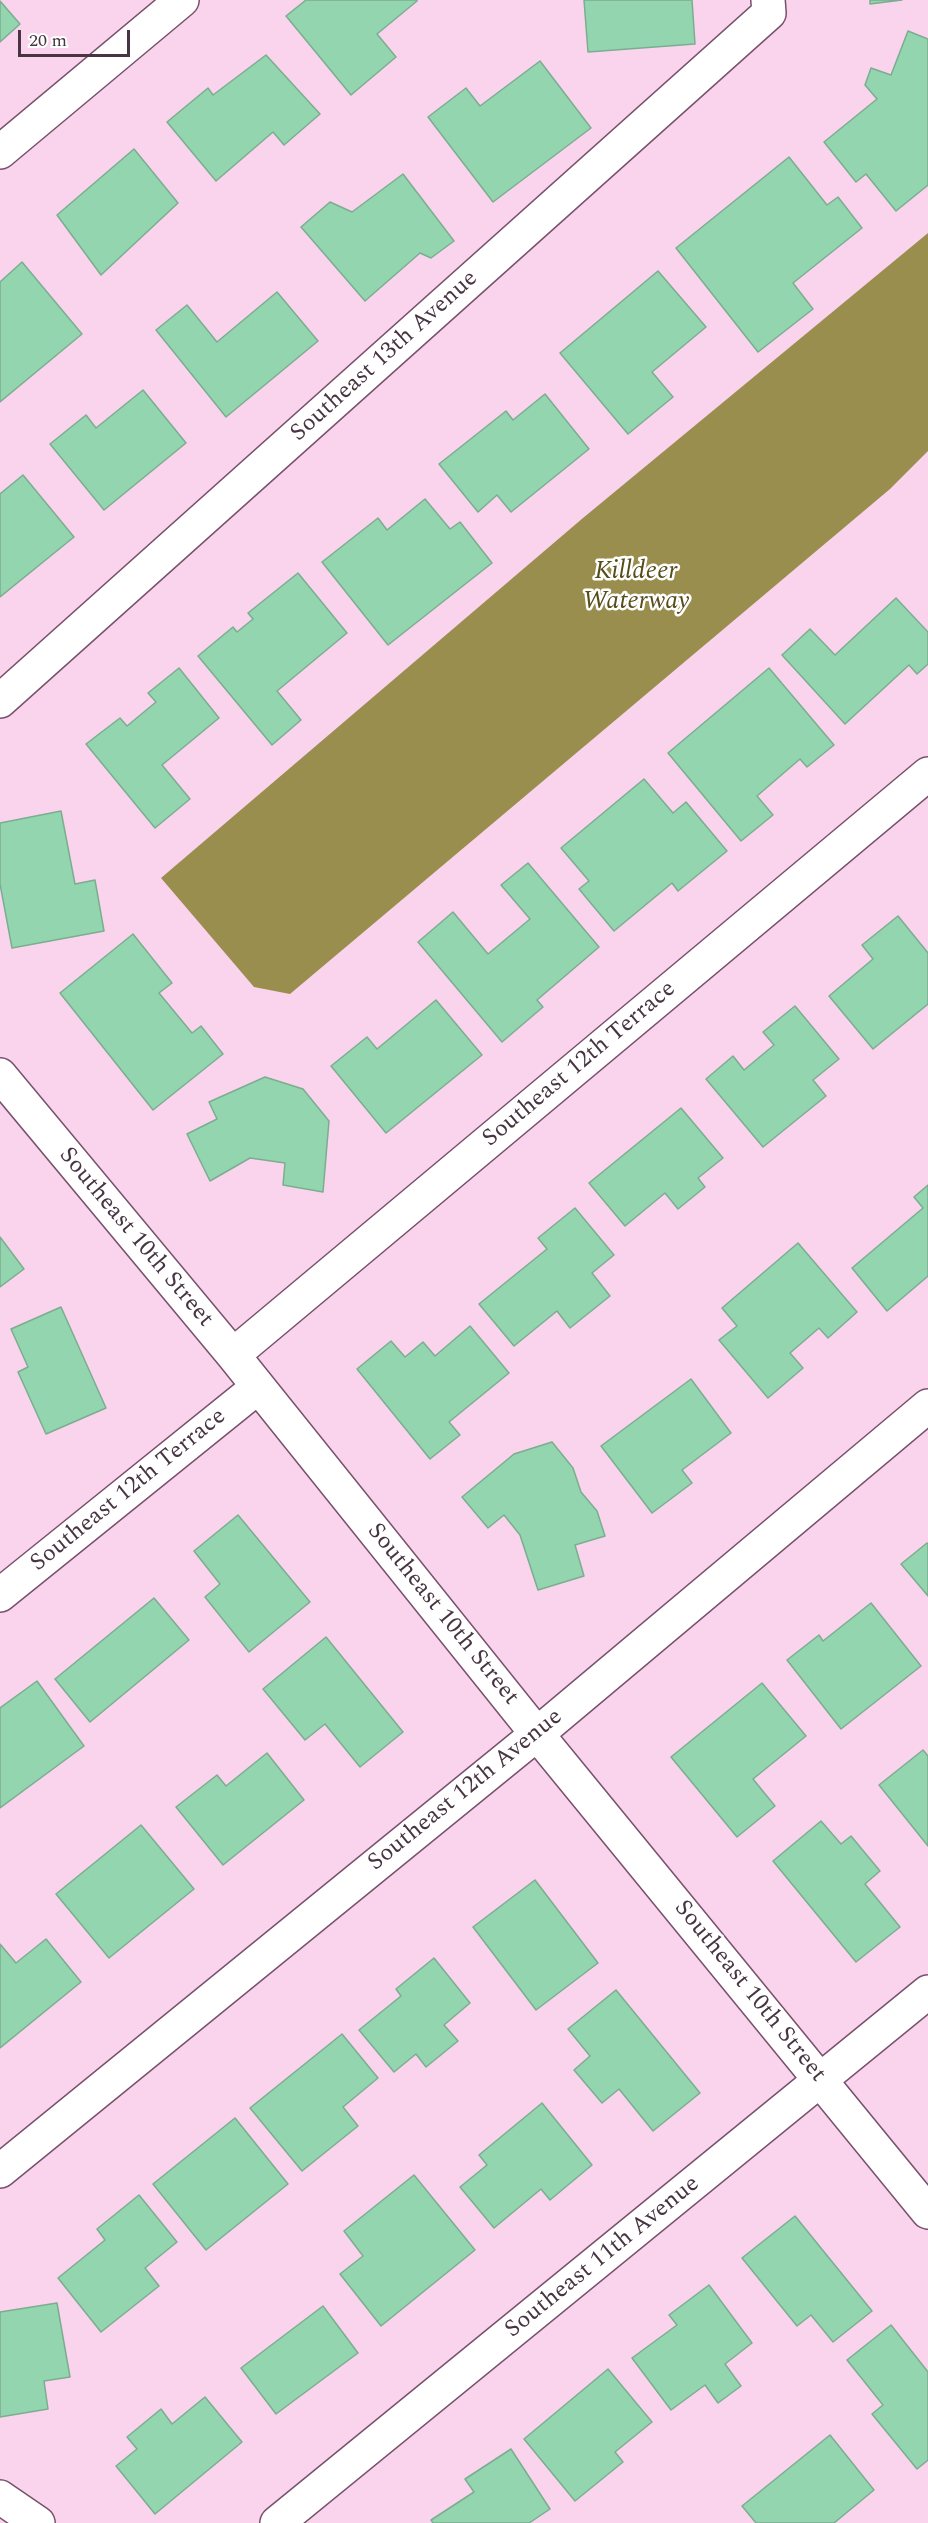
<!DOCTYPE html>
<style>
body{margin:0}
#map{position:relative;width:928px;height:2523px;overflow:hidden;background:#fad4ed;font-family:Spectral,serif}
canvas{display:block}
.scale{position:absolute;left:18px;top:30px;width:112px;height:27px;box-sizing:border-box;border:3px solid #473541;border-top:0;padding-left:8px;font-size:18px;line-height:21px;white-space:nowrap;color:#473541;-webkit-text-stroke:4px #fff;paint-order:stroke}
</style>
<div id="map">
<canvas width="928" height="2523"></canvas>
<div class="scale">20 m</div>
</div>
<script>
const ctx = document.querySelector('canvas').getContext('2d');
ctx.lineJoin = 'round';
function fill(path, color) {
  ctx.fillStyle = color;
  ctx.fill(path, 'evenodd');
}
function stroke(path, color, width, dash) {
  ctx.strokeStyle = color;
  ctx.lineWidth = width;
  ctx.lineCap = dash ? 'butt' : 'round';
  ctx.setLineDash(dash || []);
  ctx.stroke(path);
}
function drawText(font, color, halo, rows, align = 'center') {
  ctx.font = font + ' Spectral,serif';
  ctx.lineWidth = 5;
  ctx.setLineDash([]);
  ctx.textBaseline = 'middle';
  ctx.strokeStyle = halo;
  ctx.fillStyle = color;
  for (const [text, x, y, turn = 0] of rows) {
    ctx.save();
    ctx.translate(x, y);
    ctx.rotate((+turn || 0) * Math.PI / 180);
    ctx.textAlign = isNaN(turn) ? turn : align;
    if (halo) ctx.strokeText(text, 0, 0);
    ctx.fillText(text, 0, 0);
    ctx.restore();
  }
}
const water = new Path2D(`
 M928 233V451L890 489 290 994 254 987 161 878 583 518Z`);
const building = new Path2D(`
 M306 0H417V1L377 34 396 57 351 95 286 16Z
 M584 0H692L695 44 588 52Z
 M870 0H902L870 4Z
 M0 1 20 24 0 42Z
 M908 31 928 39V185L896 211 866 174 856 182 824 142 877 99 865 85 871 68 891 75Z
 M266 55 320 114 284 145 273 132 216 181 167 122 208 88 213 95Z
 M540 61 591 128 493 202 428 117 466 88 480 106Z
 M134 149 178 203 101 275 57 215Z
 M789 157 827 205 838 197 862 228 793 283 813 309 758 352 676 248Z
 M403 174 454 241 431 258 420 253 365 301 301 227 330 202 352 212Z
 M22 262 82 334 0 402V282Z
 M658 271 706 327 652 372 673 397 628 434 560 353Z
 M277 292 318 341 226 417 156 330 187 305 217 342Z
 M143 390 186 443 104 510 50 444 86 415 96 428Z
 M545 394 589 449 511 512 497 495 478 512 439 464 506 411 513 420Z
 M23 475 74 537 0 597V494Z
 M425 499 450 529 460 522 492 563 388 645 322 562 378 518 387 530Z
 M298 573 347 633 277 691 301 720 272 745 198 656 233 627 237 632 253 619 248 613Z
 M896 598 928 632V664L917 674 909 665 845 724 782 655 810 629 835 655Z
 M179 668 219 718 162 765 190 799 155 828 86 744 120 718 127 726 156 702 148 693Z
 M769 668 834 745 807 767 800 759 757 796 773 815 741 841 668 753Z
 M644 779 673 813 686 802 727 851 678 891 672 883 614 931 579 889 589 881 561 848Z
 M61 811 75 884 95 880 104 931 12 948 0 884V823Z
 M528 863 599 947 537 1000 543 1007 502 1042 418 942 453 912 488 954 530 919 501 885Z
 M898 916 928 953V1004L873 1049 829 996 873 959 862 945Z
 M133 934 172 983 159 993 192 1033 201 1026 223 1054 153 1110 60 993Z
 M436 1000 482 1055 386 1133 331 1066 367 1037 377 1049Z
 M795 1006 839 1059 813 1080 826 1096 763 1147 706 1079 733 1056 744 1070 774 1045 763 1032Z
 M265 1077 303 1089 329 1121 323 1192 283 1185 285 1163 250 1158 210 1181 187 1134 217 1119 209 1102Z
 M681 1108 723 1158 698 1178 705 1187 678 1209 665 1193 625 1226 589 1183Z
 M928 1185V1276L887 1311 852 1268 923 1208 914 1197Z
 M575 1208 614 1255 592 1273 610 1296 570 1328 557 1311 514 1346 479 1304 547 1249 538 1238Z
 M0 1237 24 1269 0 1287Z
 M798 1243 857 1312 828 1338 819 1328 790 1353 803 1368 768 1398 719 1340 737 1326 722 1308Z
 M61 1307 106 1408 46 1434 18 1372 28 1367 11 1329Z
 M470 1326 509 1373 449 1422 460 1435 430 1459 357 1369 391 1341 405 1357 423 1342 435 1356Z
 M691 1379 731 1433 682 1470 692 1483 652 1513 601 1446Z
 M552 1442 573 1468 581 1492 597 1511 605 1536 575 1545 584 1576 538 1590 520 1535 504 1515 488 1528 462 1497 514 1454Z
 M238 1515 310 1602 249 1652 205 1597 220 1584 194 1551Z
 M927 1543 928 1544V1596L901 1564Z
 M154 1598 189 1640 90 1722 55 1679Z
 M871 1603 921 1666 841 1729 787 1660 819 1635 823 1641Z
 M326 1637 403 1732 360 1767 325 1724 305 1740 263 1689Z
 M37 1681 84 1746 0 1808V1708Z
 M762 1683 806 1736 753 1779 775 1806 737 1837 671 1757Z
 M923 1750 928 1756V1846L879 1785Z
 M267 1753 304 1800 223 1865 176 1807 217 1775 226 1786Z
 M821 1821 841 1844 851 1836 880 1871 865 1884 900 1927 856 1962 773 1861Z
 M141 1825 194 1889 109 1958 56 1894Z
 M535 1880 598 1963 536 2010 473 1927Z
 M46 1939 81 1982 0 2048V1944L16 1963Z
 M434 1958 470 2003 444 2025 458 2041 426 2067 416 2054 394 2072 359 2030 401 1996 396 1989Z
 M616 1990 700 2093 653 2131 619 2089 602 2103 574 2070 590 2056 568 2029Z
 M342 2034 378 2078 343 2107 358 2126 302 2171 250 2108Z
 M542 2103 592 2165 550 2200 541 2189 494 2228 460 2187 487 2165 479 2155Z
 M235 2118 288 2184 206 2250 153 2184Z
 M414 2175 475 2250 381 2326 340 2274 363 2256 344 2231Z
 M139 2195 177 2242 145 2268 159 2286 101 2332 58 2278 105 2240 97 2229Z
 M795 2216 872 2311 833 2342 811 2315 797 2326 742 2258Z
 M709 2285 752 2343 725 2364 741 2386 718 2403 705 2385 671 2410 632 2358 677 2325 669 2315Z
 M57 2303 70 2377 44 2381 48 2409 0 2417V2312Z
 M323 2306 358 2353 276 2414 241 2368Z
 M891 2325 928 2372V2460L917 2469 872 2414 883 2405 847 2360Z
 M608 2369 652 2422 615 2452 623 2462 575 2501 524 2439Z
 M205 2397 242 2442 155 2514 116 2466 137 2449 127 2437 161 2409 172 2424Z
 M830 2435 874 2490 834 2523H756L742 2506Z
 M511 2449 550 2509 529 2523H433L431 2520 474 2492 465 2479Z`);
const minor = new Path2D(`
 M0 152 182 0
 M0 701 769 13 768 0
 M0 1075 233 1355 537 1734 928 2212
 M233 1355 928 774
 M0 1595 258 1387
 M0 2171 537 1734 928 1406
 M0 2497 38 2523
 M277 2523 928 1992`);
const streetNames = [
 ["Southeast 13th Avenue",385,357,-42],
 ["Southeast 12th Terrace",580,1065,-40],
 ["Southeast 10th Street",135,1238,50],
 ["Southeast 12th Terrace",129,1491,-39],
 ["Southeast 10th Street",442,1615,51],
 ["Southeast 12th Avenue",466,1791,-39],
 ["Southeast 10th Street",749,1992,51],
 ["Southeast 11th Avenue",603,2258,-39]
];
const waterNames = [
 ["Killdeer",636,573],
 ["Waterway",636,603]
];
fill(water, '#998e4d');
fill(building, '#92d5af');
stroke(building, '#7cad91', 1.5);
stroke(minor, '#78516c', 36);
stroke(minor, '#fff', 33);
drawText('24px', '#473541', '#fff', streetNames);
drawText('italic 26px', '#564d1b', '#fff', waterNames);
</script>
